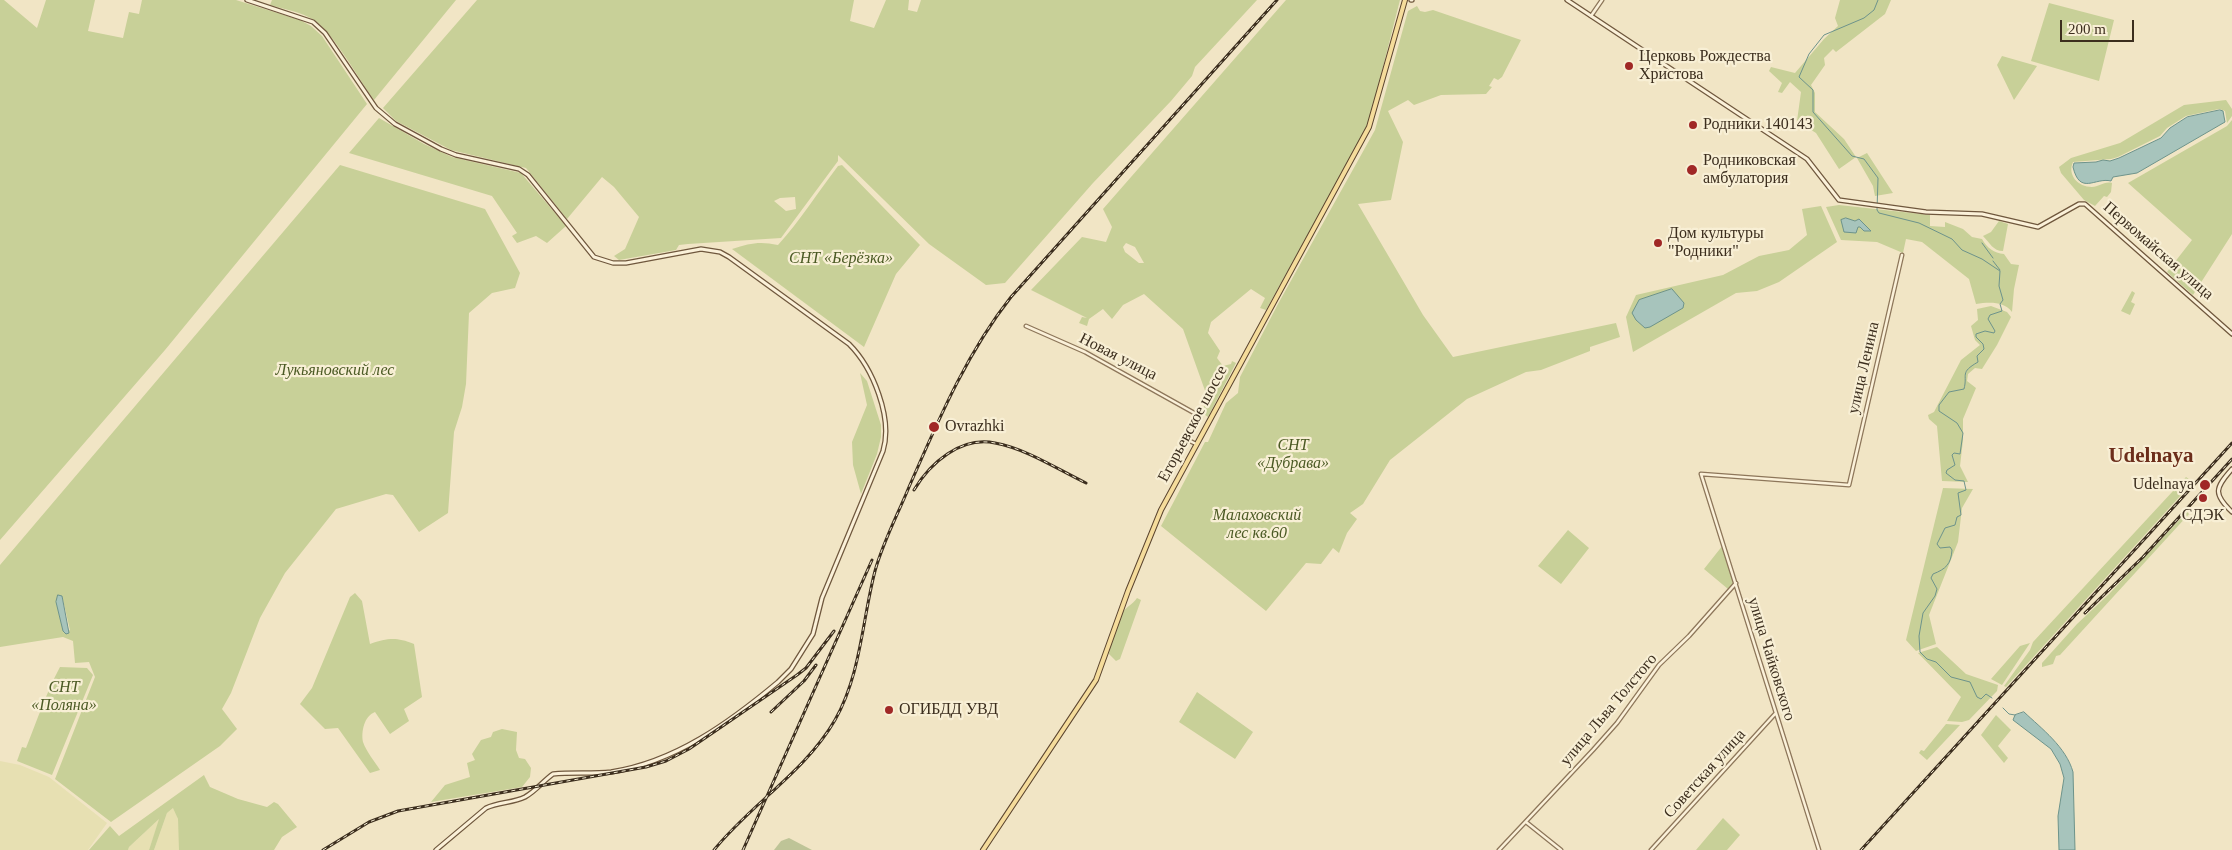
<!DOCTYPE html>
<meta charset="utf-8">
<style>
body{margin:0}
#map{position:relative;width:2232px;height:850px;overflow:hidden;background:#f1e5c5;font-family:"Times New Roman",serif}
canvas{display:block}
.scale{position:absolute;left:2060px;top:20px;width:74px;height:22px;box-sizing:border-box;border:2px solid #3c2e1e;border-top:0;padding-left:6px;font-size:15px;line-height:18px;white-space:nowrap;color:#3c2e1e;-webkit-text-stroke:4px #f8efd5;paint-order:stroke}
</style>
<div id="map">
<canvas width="2232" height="850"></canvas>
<div class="scale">200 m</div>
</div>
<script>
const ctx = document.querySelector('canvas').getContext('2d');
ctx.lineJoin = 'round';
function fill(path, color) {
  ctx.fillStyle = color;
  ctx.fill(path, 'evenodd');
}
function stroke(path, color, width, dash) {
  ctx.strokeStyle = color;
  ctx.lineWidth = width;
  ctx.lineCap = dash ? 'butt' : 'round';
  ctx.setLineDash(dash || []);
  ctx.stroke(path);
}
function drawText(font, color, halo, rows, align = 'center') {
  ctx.font = font + ' "Times New Roman",serif';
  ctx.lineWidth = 4.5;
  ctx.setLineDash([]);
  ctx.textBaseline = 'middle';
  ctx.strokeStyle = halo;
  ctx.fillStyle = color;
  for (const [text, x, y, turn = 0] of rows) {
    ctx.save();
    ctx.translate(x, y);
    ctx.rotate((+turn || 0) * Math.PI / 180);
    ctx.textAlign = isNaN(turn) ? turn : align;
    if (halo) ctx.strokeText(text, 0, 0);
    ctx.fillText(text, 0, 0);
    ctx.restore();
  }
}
const farmland = new Path2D(`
 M0 761 20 765 49 777 107 823 88 850H0Z
 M174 807 178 819 181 847 179 850H154L167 813Z
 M160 818 149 850H128L129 847Z`);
const green = new Path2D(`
 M0 0H4L37 28 46 0H95L88 31 123 38 129 12 139 14 142 0H236L300 20 311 26 322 36 367 104 165 350 0 540Z
 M272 0H456L374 100C360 81 332 31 314 20 301 12 284 9 270 5Z
 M477 0H854L850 21 874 28 886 0H909L908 10 917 12 921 0H1257L1195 67 1192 76 1171 101 1093 183 1005 283 986 285 929 244 838 155V161L781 238 688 244 679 245 676 250 619 260 614 256 625 249 639 217 614 187 602 177 567 219 526 168 451 150 396 121 383 108ZM795 197 796 209 786 211 774 201 780 198Z
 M1286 0H1400L1368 126 1266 310 1260 308 1265 298 1251 289 1211 322 1208 333 1220 351 1217 358 1223 366 1231 364 1232 361 1236 363 1208 417 1201 412 1208 399 1183 329 1144 294 1123 305 1112 319 1103 309 1089 319 1087 326 1079 323 1082 317 1087 318 1031 290 1082 237 1106 242 1112 227 1103 209ZM1126 243 1135 247 1144 263H1139L1125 252 1123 247Z
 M1840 0H1891L1885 14 1836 52 1833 49 1824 58 1825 65 1811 85 1815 93V112L1844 139 1856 157 1839 169 1816 133 1797 121 1801 92 1790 82 1782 93 1778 92 1782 83 1769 71 1771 67 1795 73 1824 39 1838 26 1835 18Z
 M2049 3 2114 20 2099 81 2031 61Z
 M1417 6 1420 11 1425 12 1433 10 1521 40 1502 77 1498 80 1494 78 1489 86 1492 87 1486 94 1441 95 1414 105 1408 100 1388 111 1403 142 1391 200 1358 204 1423 315 1453 357 1616 323 1620 337 1590 347V351L1541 370 1526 372 1467 399 1390 460 1363 504 1350 513 1357 519 1347 533 1339 553 1333 548 1321 564 1306 563 1266 611 1161 526 1205 442H1208L1226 403 1238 393 1240 377 1278 304 1375 130 1408 11Z
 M2002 56 2037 66 2014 100 1997 65Z
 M2226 100 2232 109V116L2227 123 2225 111 2219 109 2186 116 2167 128 2160 136 2118 157 2111 159 2073 162C2067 175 2078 187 2092 187 2099 187 2104 181 2112 183L2111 192 2107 197 2104 196 2095 206 2084 200 2061 173 2059 167 2071 158 2120 143 2184 105Z
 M379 118 424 144 452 157 521 173 566 226 547 243 536 236 517 243 512 236 517 233 492 196 349 153Z
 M2232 120V234L2193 295 2167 272 2192 240 2128 183 2227 126Z
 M1867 153 1893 193 1875 196 1873 186 1857 158Z
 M340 165 485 209 520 273 515 288 492 293 469 313 466 384 462 407 454 432 448 513 419 532 393 495 386 494 336 509 285 573 260 618 231 693 222 709 237 729 220 746 111 822 55 779 95 677 89 662 75 663 73 641 63 637 0 647V565ZM62 596 70 630 64 633 56 602Z
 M842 165 920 245 896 274 864 347 732 249C750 243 760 241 778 245 800 221 818 192 838 166Z
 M1839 205 1930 215V226L1945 227V222L1963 229 1972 237 1982 239C1987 248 1994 253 2004 254L2011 264 2019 265 2014 289 2012 312C2004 301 1989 302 1976 304L1969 279 1922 242 1906 239 1903 253 1877 242 1841 240 1826 207Z
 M1821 206 1837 242 1779 282 1757 291 1736 293 1633 352 1626 317 1636 295 1723 275 1759 256 1789 250 1807 235 1802 209Z
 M1999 221 2008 224 2003 251C1993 251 1990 243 1983 236L1991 232Z
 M2132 291 2135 293 2131 302 2135 304 2130 315 2121 311Z
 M1991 306 2007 312 2011 317 1997 345 1982 369 1975 368 1968 374 1967 381 1976 388 1963 419V440L1960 466 1968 482 1942 481 1937 426 1929 419 1928 415 1934 412 1961 360 1980 345 1975 340 1971 326 1978 320 1977 309Z
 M860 373 867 381 881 425V437L877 454 861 494 853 465 852 442 867 405Z
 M2186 477 2193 482 2006 687 2004 686 2030 650 2033 642Z
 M1943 488 1973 489 1962 508 1958 542 1929 615 1936 644 1916 651 1906 640Z
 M2187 512 2189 514 2060 655 2056 656 2053 664 2042 667V663L2077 624 2109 594Z
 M1568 530 1589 548 1561 584 1538 566Z
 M1723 545 1734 582 1728 589 1704 569Z
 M355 593 362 601 370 644C388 638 396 637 414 644L422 697 404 709 409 721 390 734 375 712C364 716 361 732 363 742 366 751 375 762 380 770L370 773 338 728 325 729 300 704 312 688 350 597Z
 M1137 598 1141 600 1120 659 1116 661 1109 654C1111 643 1117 620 1123 612 1126 607 1132 605 1137 598Z
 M2030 643 2002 685 1991 679 2020 646Z
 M1937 647 1966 674 1998 685 1997 691 1969 720 1962 722 1947 721 1961 697 1918 653Z
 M60 667 87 668 93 675 52 775 17 761 22 747 26 748C37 721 46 693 60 667Z
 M1197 692 1253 732 1235 759 1179 722Z
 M1996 715 2011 730 1998 746 2008 758 2004 763 1981 735Z
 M1946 724 1960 725 1927 760 1919 753 1921 750 1924 751Z
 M502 729 517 732 516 750 519 758 525 759 531 768 530 777 522 787 431 802 445 785 470 777 467 763 475 760 472 754 481 740 491 737 493 732Z
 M204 775 210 787 238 799 267 807 274 802 278 804 297 827 282 837 274 850H179L178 819 173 808 167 813 154 850H149L159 819 129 847 128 850H89L110 826 119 836Z
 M1723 818 1740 835 1727 850H1696Z`);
const cemetery = new Path2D(`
 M789 838 812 850H774L781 841Z`);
const water = new Path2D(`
 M2220 110 2223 111 2225 122 2137 173 2113 177 2111 181C2095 177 2080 196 2073 167L2074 163 2096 162 2103 160 2110 161 2119 158 2161 138 2170 128 2187 117Z
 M1846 218 1855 221 1859 219 1871 231H1864L1860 227H1858L1856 233 1844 232 1841 220Z
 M1672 289 1684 303 1683 308 1650 327 1645 328 1636 320 1632 313 1639 300Z
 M58 595 62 596 69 633 66 634 63 631 56 602Z
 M2024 712C2042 729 2066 747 2073 772L2075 850H2059L2058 816 2064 778 2060 764 2051 749 2013 720 2015 715Z`);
const stream = new Path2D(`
 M1878 0 1874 10 1864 18 1824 35 1809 54 1799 77 1813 90V112L1852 156 1864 159 1878 178 1877 210 1879 213 1919 223 1952 239 1962 250 1982 259 2000 271 1999 286 2003 300 2000 304 2002 311 1990 315 1988 319 1995 331 1994 333 1985 331 1976 334V337L1983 344 1984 349 1977 356 1978 362C1959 373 1968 374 1964 389L1949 392 1939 405V411L1957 423 1963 433 1960 454 1954 453 1952 455 1955 465 1947 470 1946 473 1955 480 1964 481 1966 490 1958 493 1961 515 1957 517 1955 525 1945 528 1937 544 1940 548 1950 547 1952 550C1951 564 1946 569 1933 574L1931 578 1937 589 1935 596 1923 613 1919 636 1920 652 1927 659 1936 662 1951 677 1970 682 1977 697 1981 699 1986 694 1992 698
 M1982 243 1993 258
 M1993 261 2000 270
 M2003 708 2009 714 2015 715`);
const tertiary = new Path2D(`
 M1591 16 1602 0
 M1026 326 1085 352 1196 414 1192 433 1186 439 1196 444
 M1526 822 1561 850
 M1499 850 1593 750 1617 723 1659 665 1689 636 1736 583
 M1651 850 1775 714
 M1819 850 1701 474 1849 485 1902 255`);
const secondary = new Path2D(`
 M247 0 313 22 325 33 376 108 395 124 441 149 456 155 519 169 528 175 594 257 613 263H626L701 249 720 252 729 257 849 344C873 368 893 418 883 451L822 598 813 634 791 669 778 682C729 723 675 762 611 772 592 774 572 772 553 774 543 781 536 791 525 797 513 803 499 802 486 808L436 850
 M1411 0H1412
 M1567 0 1807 159 1839 200 1926 212 1982 214 2038 227 2079 204H2085L2232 334
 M2232 469C2215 488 2213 494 2232 512`);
const primary = new Path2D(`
 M983 850 1096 680 1128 591 1161 510 1369 127 1405 0`);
const rail = new Path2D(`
 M914 490C930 463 961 436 995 443 1027 449 1057 469 1086 483
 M2085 613 2143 557 2232 459
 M771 712 804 681 816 665
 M323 850 369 822 398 811 646 767 666 761 689 749 797 675 806 668 834 631
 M714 850C751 804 805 772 835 720 861 674 862 621 875 571 883 542 898 514 909 487 938 421 966 354 1011 297L1277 0
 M743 850 872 560
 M1861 850 2232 443`);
const markers = [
 [1629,66,5,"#a02826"],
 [1693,125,5,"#a02826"],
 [1692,170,6,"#a02826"],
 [1658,243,5,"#a02826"],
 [934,427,6,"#a02826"],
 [2205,485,6,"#a02826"],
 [2203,498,5,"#a02826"],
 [889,710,5,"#a02826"]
];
const poiNames = [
 ["Церковь Рождества",1639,57],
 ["Христова",1639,75],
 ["Родники 140143",1703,125],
 ["Родниковская",1703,161],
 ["амбулатория",1703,179],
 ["Дом культуры",1668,234],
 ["\"Родники\"",1668,252],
 ["Ovrazhki",945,427],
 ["Udelnaya",2194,485,"right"],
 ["СДЭК",2203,516,"center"],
 ["ОГИБДД УВД",899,710]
];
const streetNames = [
 ["Первомайская улица",2158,251,41],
 ["Новая улица",1118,357,27],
 ["улица Ленина",1864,368,-77],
 ["Егорьевское шоссе",1193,424,-62],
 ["улица Чайковского",1771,659,73],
 ["улица Льва Толстого",1609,710,-50],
 ["Советская улица",1705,774,-48]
];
const parkNames = [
 ["СНТ «Берёзка»",841,259],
 ["Лукьяновский лес",335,371],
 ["СНТ",1293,446],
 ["«Дубрава»",1293,464],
 ["Малаховский",1257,516],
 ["лес кв.60",1257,534],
 ["СНТ",64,688],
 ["«Поляна»",64,706]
];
const districtNames = [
 ["Udelnaya",2151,457]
];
fill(farmland, '#e7e0b2');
fill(green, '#c8d098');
fill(cemetery, '#bec497');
fill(water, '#a7c4bc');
stroke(water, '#6d938b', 1);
stroke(stream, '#6d938b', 1);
stroke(tertiary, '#8d765a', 5);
stroke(secondary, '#6f573d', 5.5);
stroke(primary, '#5b442e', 6);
stroke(tertiary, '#fbf1d9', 2.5);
stroke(secondary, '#fbf1d9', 3);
stroke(primary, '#f5dc9b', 4);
stroke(rail, '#3c2e1e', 3);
stroke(rail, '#f8efd5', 1, [4]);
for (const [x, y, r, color] of markers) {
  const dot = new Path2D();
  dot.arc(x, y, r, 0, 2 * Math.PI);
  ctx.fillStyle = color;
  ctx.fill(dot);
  stroke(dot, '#f8efd5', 2);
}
drawText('16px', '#3c2e1e', '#f8efd5', poiNames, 'left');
drawText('16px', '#3c2e1e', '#f8efd5', streetNames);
drawText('italic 16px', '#4b5a24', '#f8efd5', parkNames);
drawText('bold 21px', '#6c2e1b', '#f8efd5', districtNames);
</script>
